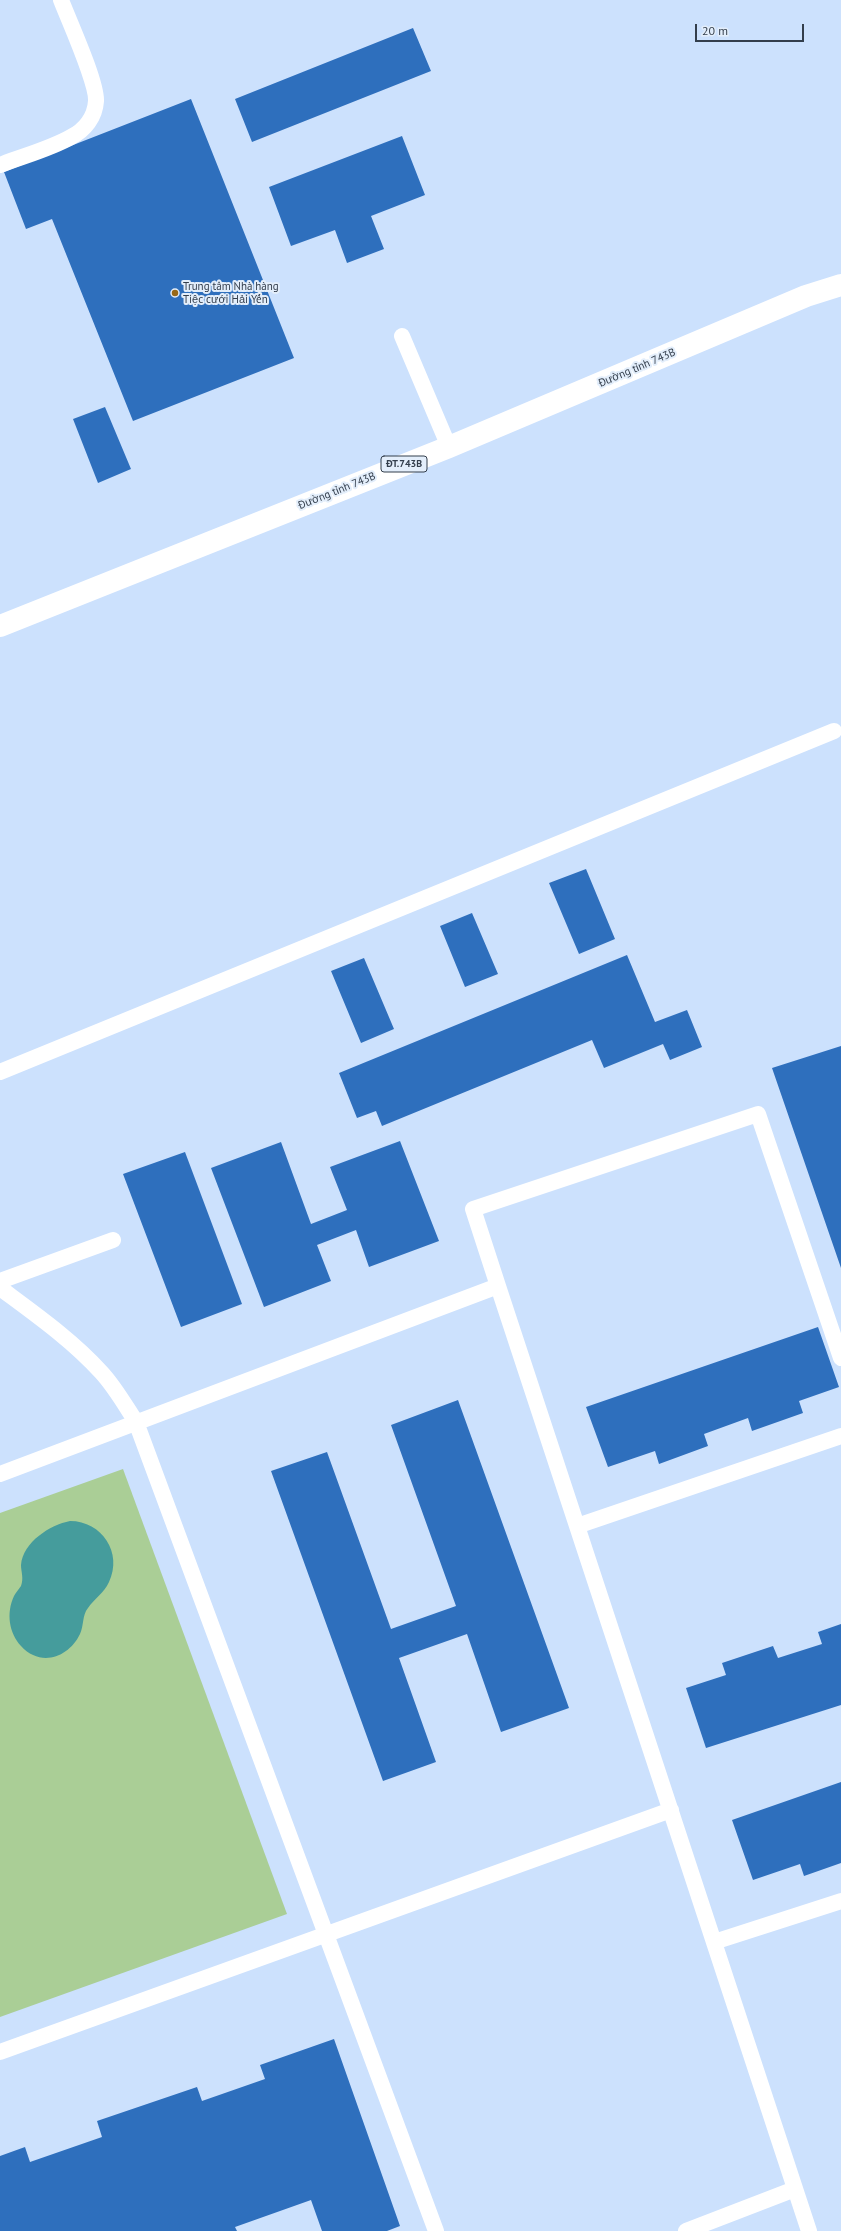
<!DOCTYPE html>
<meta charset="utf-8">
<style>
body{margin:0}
#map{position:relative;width:841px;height:2231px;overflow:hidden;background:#cce1fd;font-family:"PT Sans",sans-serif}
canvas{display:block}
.scale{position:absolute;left:695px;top:24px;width:109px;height:18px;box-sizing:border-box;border:2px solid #333e4c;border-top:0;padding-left:5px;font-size:12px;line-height:14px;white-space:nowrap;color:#333e4c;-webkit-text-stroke:3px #e3eefb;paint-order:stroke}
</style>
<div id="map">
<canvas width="841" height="2231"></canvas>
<div class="scale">20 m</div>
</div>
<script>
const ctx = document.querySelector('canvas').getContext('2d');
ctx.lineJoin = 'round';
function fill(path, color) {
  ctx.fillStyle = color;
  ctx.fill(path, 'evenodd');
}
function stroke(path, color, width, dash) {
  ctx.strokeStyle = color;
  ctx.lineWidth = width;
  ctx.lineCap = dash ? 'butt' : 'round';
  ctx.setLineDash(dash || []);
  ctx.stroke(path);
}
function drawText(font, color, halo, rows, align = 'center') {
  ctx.font = font + ' "PT Sans",sans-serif';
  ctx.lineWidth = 4;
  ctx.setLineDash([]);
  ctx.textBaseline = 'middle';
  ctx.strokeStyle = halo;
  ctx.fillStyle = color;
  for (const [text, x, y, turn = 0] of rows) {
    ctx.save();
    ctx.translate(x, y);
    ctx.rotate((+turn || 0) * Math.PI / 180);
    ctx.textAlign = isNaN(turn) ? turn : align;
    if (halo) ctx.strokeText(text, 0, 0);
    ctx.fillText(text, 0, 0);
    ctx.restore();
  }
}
const green = new Path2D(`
 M123 1469 287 1914 0 2017V1513Z`);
const water = new Path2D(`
 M70 1521C102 1521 123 1553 109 1582 104 1593 94 1599 88 1608 82 1615 84 1626 80 1634 69 1657 41 1668 21 1646 9 1633 6 1613 14 1596 16 1592 19 1589 21 1586 24 1578 21 1572 21 1565 23 1542 50 1525 70 1521Z`);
const building = new Path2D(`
 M413 28 431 71 252 142 235 99Z
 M191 99 294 358 133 421 52 219 26 229 4 172Z
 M402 136 425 195 371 216 384 249 347 263 335 230 291 246 269 187Z
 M105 407 131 469 98 483 73 419Z
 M586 869 615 939 579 954 549 883Z
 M472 913 498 974 465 987 440 926Z
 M627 955 655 1022 687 1010 702 1047 670 1060 663 1044 604 1068 592 1040 382 1126 376 1111 357 1118 339 1073Z
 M364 958 394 1029 361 1043 331 971Z
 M841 1046V1268L772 1068Z
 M400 1141 439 1241 369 1267 356 1230 317 1245 331 1281 264 1307 211 1168 281 1142 311 1224 347 1210 330 1167Z
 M185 1152 242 1304 181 1327 123 1174Z
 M818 1327 839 1387 799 1401 803 1413 752 1431 748 1418 704 1434 708 1446 659 1464 655 1451 608 1467 586 1407Z
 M458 1400 569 1708 501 1732 467 1634 399 1658 436 1762 383 1781 271 1471 327 1452 391 1629 456 1606 391 1425Z
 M841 1624V1705L706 1748 686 1688 726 1675 722 1663 773 1646 778 1658 822 1644 818 1632Z
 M841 1782V1863L804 1876 800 1864 753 1880 732 1820Z
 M334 2039 400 2226 387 2231H322L311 2200 235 2227 237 2231H0V2156L25 2147 30 2162 102 2137 97 2121 197 2087 202 2101 265 2079 260 2065Z`);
const service = new Path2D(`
 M0 165C23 156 50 149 71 137 85 130 95 117 96 101 97 82 69 21 61 0
 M402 336 449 447
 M0 1072 834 731
 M0 1281 113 1240
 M498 1286 473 1209 758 1114 841 1358
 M0 1288C35 1314 72 1340 101 1372 115 1387 125 1405 136 1422L436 2231
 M0 1474 498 1286 809 2231
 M577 1526 841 1436
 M714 1942 841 1901
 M0 2052 671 1810
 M686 2231 795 2189`);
const primary = new Path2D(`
 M0 626 449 447 806 296 841 285`);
const markers = [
 [175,293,4,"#976818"]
];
const shields = [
 [404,464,46]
];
const shieldNames = [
 ["ĐT.743B",404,464]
];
const poiNames = [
 ["Trung tâm Nhà hàng",183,287],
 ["Tiệc cưới Hải Yến",183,300]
];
const streetNames = [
 ["Đường tỉnh 743B",637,368,-23],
 ["Đường tỉnh 743B",337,491,-22]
];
fill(green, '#aace96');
fill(water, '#459c9c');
fill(building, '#2e6fbd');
stroke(service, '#fff', 16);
stroke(primary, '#fff', 22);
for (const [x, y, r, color] of markers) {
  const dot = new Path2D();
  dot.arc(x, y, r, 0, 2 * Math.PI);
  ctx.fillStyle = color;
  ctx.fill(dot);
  stroke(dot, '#e3eefb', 1.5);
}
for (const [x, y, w] of shields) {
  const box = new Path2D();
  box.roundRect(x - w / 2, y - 8, w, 16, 3);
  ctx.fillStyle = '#e3eefb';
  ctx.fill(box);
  stroke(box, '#333e4c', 1);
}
drawText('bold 10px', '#333e4c', null, shieldNames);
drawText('11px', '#333e4c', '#e3eefb', poiNames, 'left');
drawText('11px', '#333e4c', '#e3eefb', streetNames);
</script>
